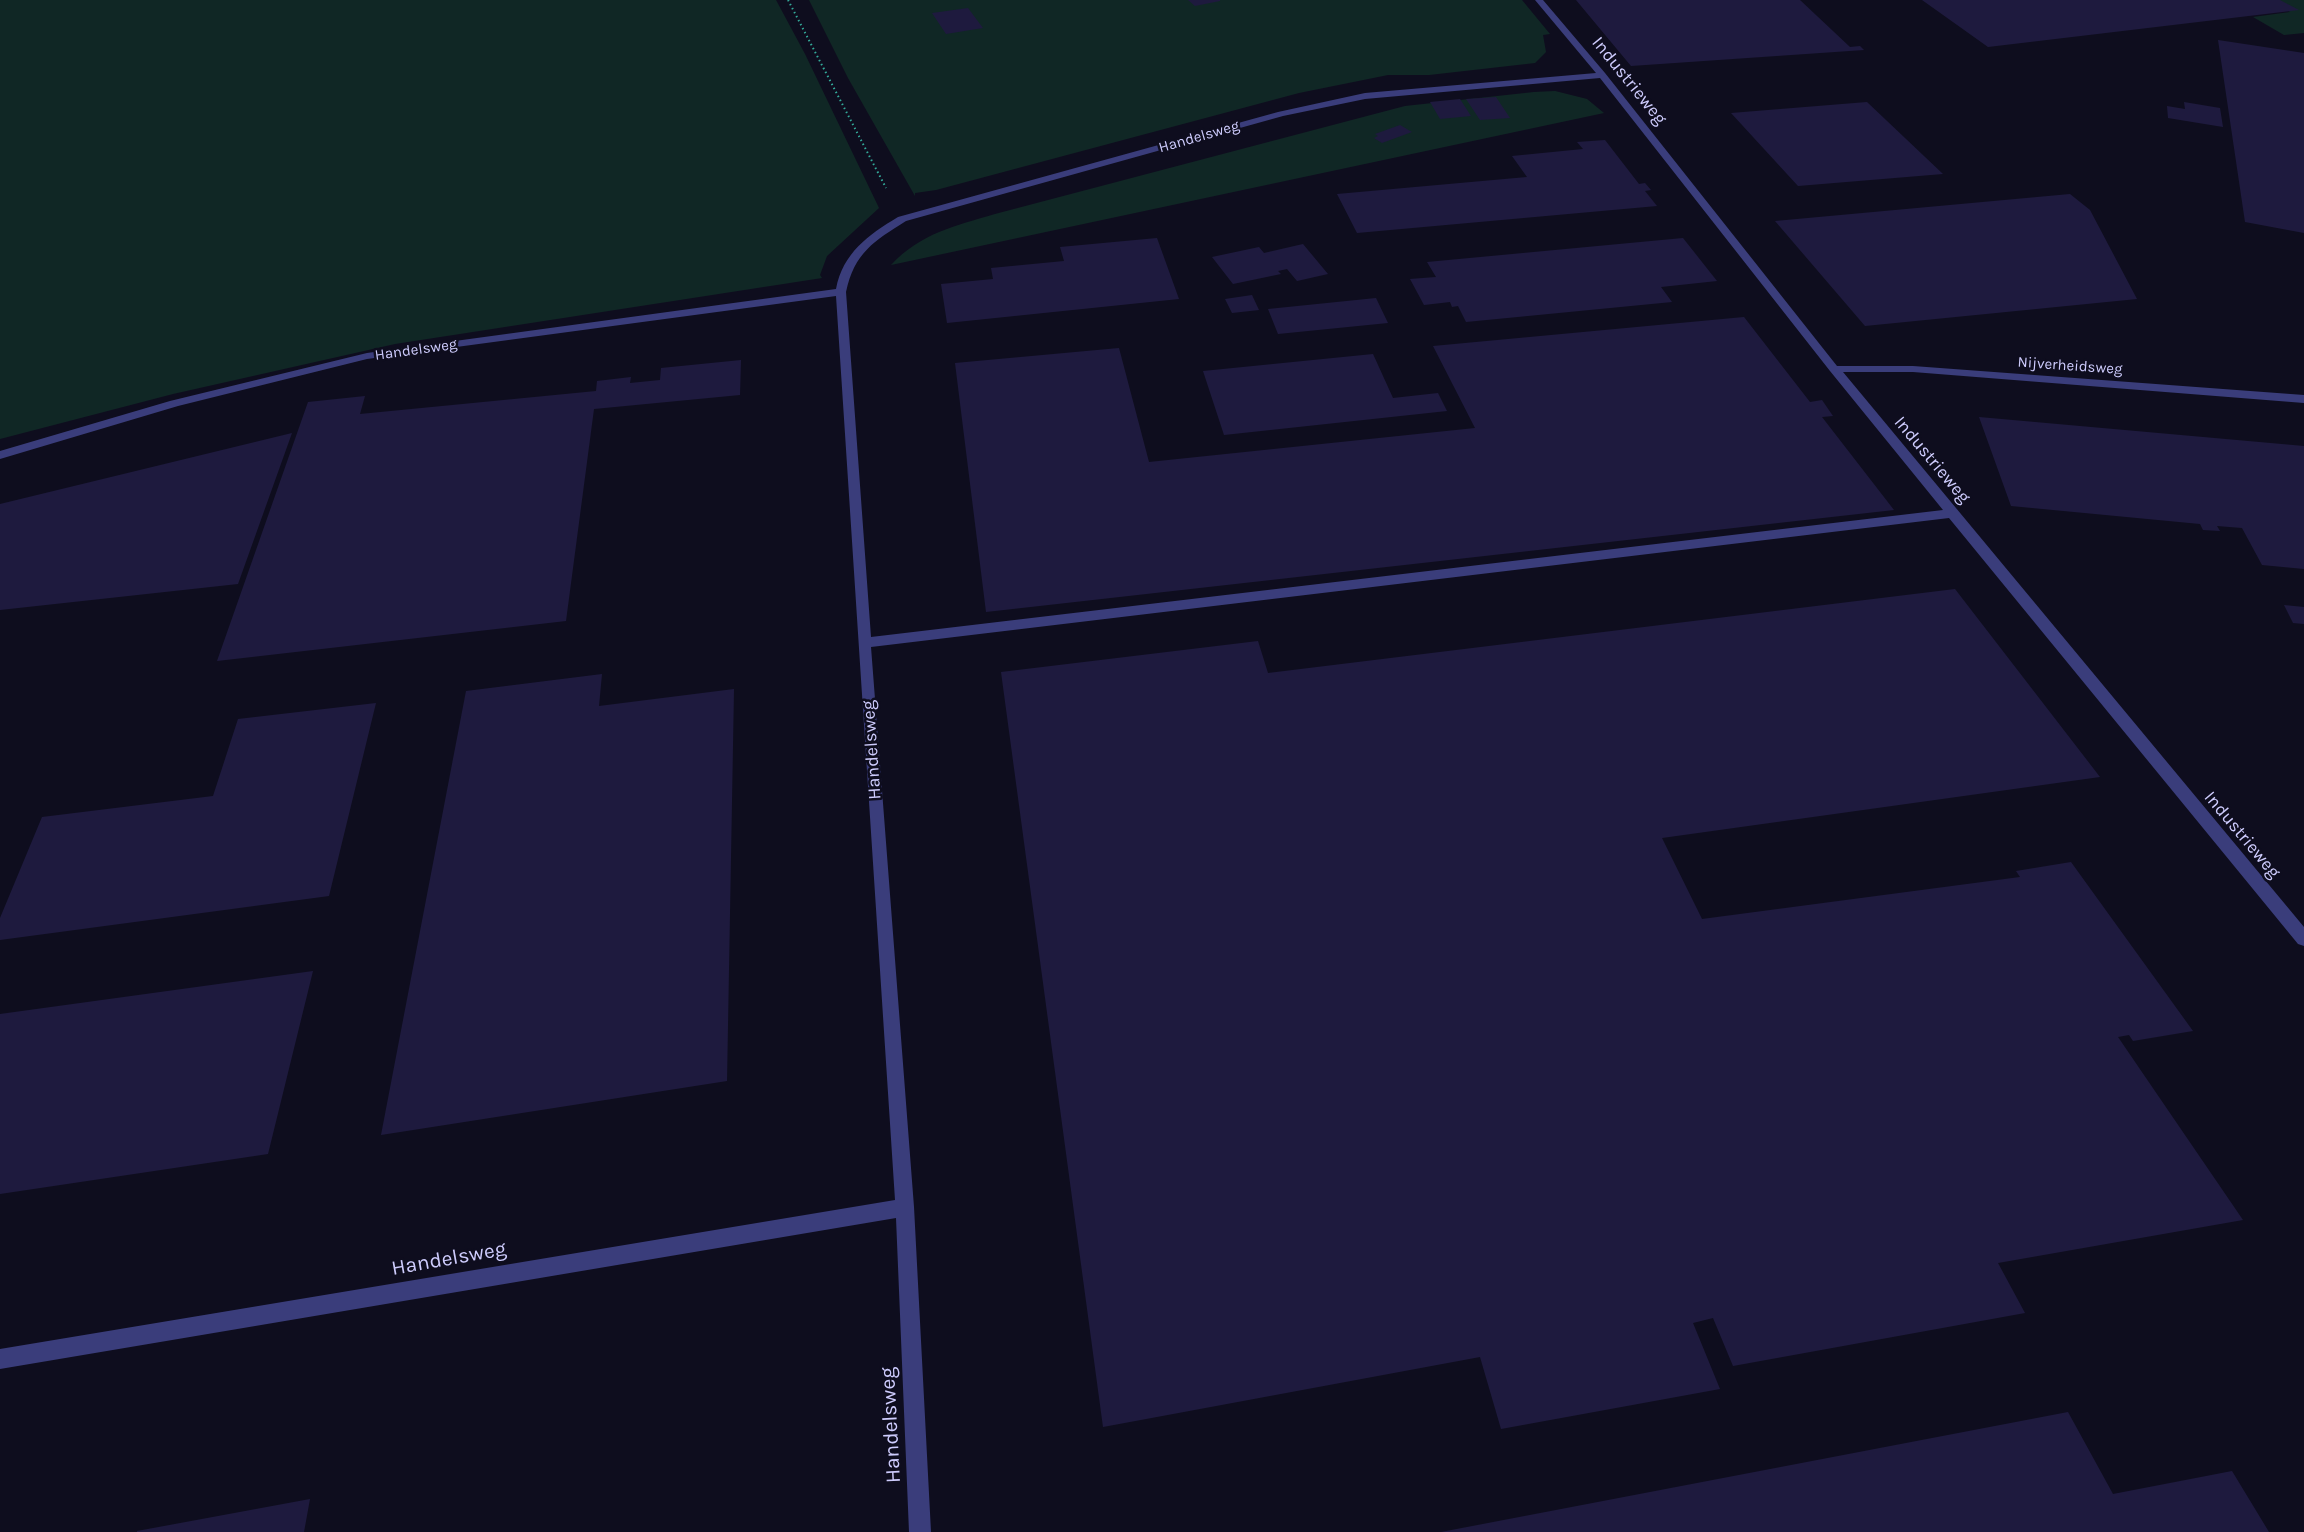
<!DOCTYPE html>
<style>
body{margin:0}
canvas{display:block;background:#0e0d1e}
</style>
<canvas width="2304" height="1532"></canvas>
<script>
const ctx = document.querySelector('canvas').getContext('2d');
ctx.lineJoin = 'round';
function fill(path, color) {
  ctx.fillStyle = color;
  ctx.fill(path, 'evenodd');
}
function stroke(path, color, width, dash) {
  ctx.strokeStyle = color;
  ctx.lineWidth = width;
  ctx.lineCap = dash ? 'butt' : 'round';
  ctx.setLineDash(dash || []);
  ctx.stroke(path);
}
function drawText(font, color, halo, rows, align = 'center') {
  ctx.font = font + ' Karla,sans-serif';
  ctx.lineWidth = 5;
  ctx.setLineDash([]);
  ctx.textBaseline = 'middle';
  ctx.strokeStyle = halo;
  ctx.fillStyle = color;
  for (const [text, x, y, turn = 0] of rows) {
    ctx.save();
    ctx.translate(x, y);
    ctx.rotate((+turn || 0) * Math.PI / 180);
    ctx.textAlign = isNaN(turn) ? turn : align;
    if (halo) ctx.strokeText(text, 0, 0);
    ctx.fillText(text, 0, 0);
    ctx.restore();
  }
}
const green = new Path2D(`
 M0 0H776L805 54 879 208 827 256 820 275 822 278 395 344 173 394 0 439Z
 M809 0H1522L1550 34 1543 35 1546 52 1535 63 1429 75H1388L1299 93 936 190 915 193V196L848 78Z
 M2269 0H2304V33L2284 35 2253 17 2290 12Z
 M1555 91 1587 99 1604 113 891 265C921 233 955 226 995 214L1405 106 1534 92Z`);
const building = new Path2D(`
 M1188 0H1220V1L1195 6Z
 M1576 0H1800L1850 47 1860 46 1864 50 1631 66Z
 M1922 0H2280L2299 10 1988 47Z
 M968 8 983 28 946 34 932 13Z
 M2218 40 2304 53V233L2245 222Z
 M1496 97 1510 118 1480 120 1466 99Z
 M1460 99 1471 116 1440 119 1430 102Z
 M1867 102 1943 174 1798 186 1731 113Z
 M2184 102 2220 108 2223 127 2168 118 2167 106 2185 109Z
 M1400 125 1412 132 1382 143 1374 138 1378 136 1375 134Z
 M1605 140 1639 184 1645 183 1651 190 1645 191 1657 206 1357 233 1337 194 1527 177 1512 156 1583 149 1577 142Z
 M2070 194 2090 210 2137 299 1865 326 1775 221Z
 M1157 238 1179 299 947 323 941 284 993 279 991 268 1064 261 1060 247Z
 M1683 238 1717 281 1661 287 1672 302 1466 322 1458 306 1452 307 1450 302 1424 305 1410 279 1436 277 1427 262Z
 M1303 244 1328 274 1297 281 1287 269 1278 271 1281 274 1233 284 1212 257 1259 247 1264 253Z
 M1252 295 1259 310 1232 313 1225 299Z
 M1376 298 1388 323 1278 334 1268 309Z
 M1744 317 1810 402 1822 400 1833 416 1822 417 1894 510 986 612 955 363 1119 348 1149 462 1475 428 1433 346Z
 M1373 354 1393 398 1438 393 1447 411 1224 435 1203 371Z
 M741 360 740 395 594 409 566 621 217 661 308 402 365 396 360 414 596 391 597 381 631 377 630 383 660 380 661 368Z
 M1979 417 2304 446V569L2262 565 2242 528 2217 526 2220 531 2203 530 2200 524 2011 506Z
 M292 433 238 584 0 610V504Z
 M1955 589 2100 777 1662 838 1702 919 2020 877 2016 871 2071 862 2193 1031 2133 1041 2129 1035 2118 1037 2243 1220 1998 1263 2025 1313 1733 1366 1713 1318 1693 1323 1720 1389 1501 1429 1480 1357 1103 1427 1001 672 1258 641 1268 673Z
 M2284 605 2304 607V624L2293 623Z
 M602 674 599 706 734 689 727 1081 381 1135 466 691Z
 M376 703 329 896 0 940V918L42 817 213 796 238 719Z
 M313 971 268 1154 0 1194V1014Z
 M2068 1412 2113 1494 2232 1471 2269 1532H1441Z
 M310 1499 304 1532H137V1531Z`);
const path = new Path2D(`
 M788 0 886 188`);
const minor = new Path2D(`
 M1535 0H1543L1605 73 1837 366H1913L2304 395V403L1913 372H1843L2304 927V946L2298 944 1949 518 871 647 914 1207 931 1532H909L896 1218 0 1369V1349L895 1200 836 296 367 359 178 406 0 459V451L170 401 367 353 836 289C843 253 868 235 898 217L1278 112 1365 93 1596 73ZM1600 78 1830 371 1943 510 871 637 846 292C854 253 874 241 906 221L1283 116 1365 99Z`);
const farStreetnames = [
 ["Handelsweg",1199,137,-16],
 ["Handelsweg",416,350,-8],
 ["Nijverheidsweg",2070,366,4]
];
const streetNames = [
 ["Industrieweg",1629,81,51],
 ["Industrieweg",1932,460,50],
 ["Handelsweg",872,750,-94],
 ["Industrieweg",2242,835,50]
];
const nearStreetnames = [
 ["Handelsweg",449,1259,-10],
 ["Handelsweg",891,1425,-93]
];
fill(green, '#102725');
fill(building, '#1e1a3e');
stroke(path, '#3a9', 2, [1.5, 3]);
fill(minor, '#3a3d7b');
drawText('15px', '#ceccfd', '#0e0d1e', farStreetnames);
drawText('18px', '#ceccfd', '#0e0d1e', streetNames);
drawText('21px', '#ceccfd', '#0e0d1e', nearStreetnames);
</script>
